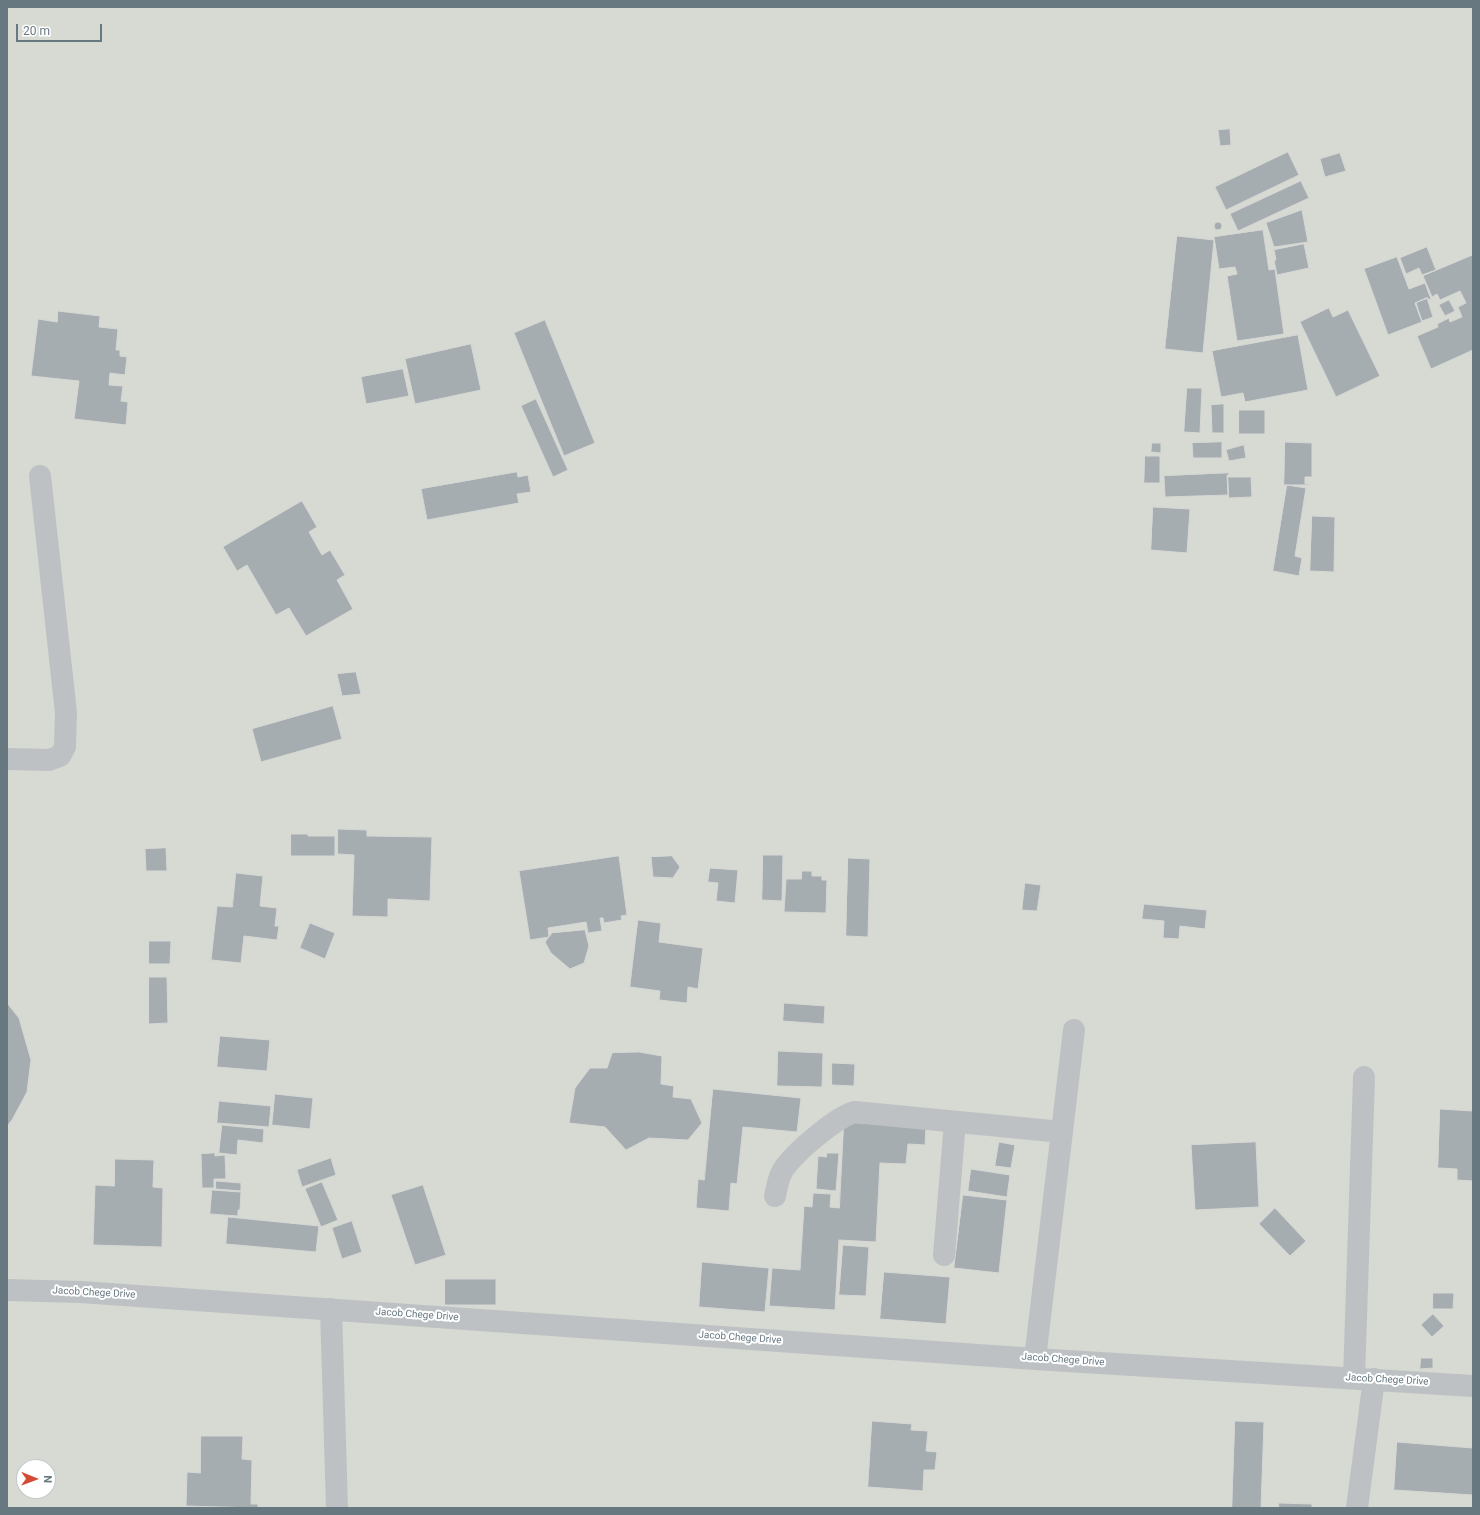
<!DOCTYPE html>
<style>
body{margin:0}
#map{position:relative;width:1480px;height:1515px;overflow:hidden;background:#f6f5f3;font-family:Roboto,sans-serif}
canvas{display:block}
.frame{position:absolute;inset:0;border:8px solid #677881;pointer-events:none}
.north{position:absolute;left:16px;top:1459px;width:40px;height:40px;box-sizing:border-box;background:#fff;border:1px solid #c2c9cd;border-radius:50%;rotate:91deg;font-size:11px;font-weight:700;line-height:16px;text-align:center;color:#677881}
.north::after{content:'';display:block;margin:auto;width:14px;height:18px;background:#d34b35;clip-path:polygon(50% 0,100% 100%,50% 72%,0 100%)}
.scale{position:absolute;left:16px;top:24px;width:86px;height:18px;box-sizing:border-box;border:2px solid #677881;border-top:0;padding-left:5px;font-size:12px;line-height:14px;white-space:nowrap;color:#677881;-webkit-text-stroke:3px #fff;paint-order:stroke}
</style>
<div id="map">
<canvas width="1480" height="1515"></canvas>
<div class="frame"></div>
<div class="north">N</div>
<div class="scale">20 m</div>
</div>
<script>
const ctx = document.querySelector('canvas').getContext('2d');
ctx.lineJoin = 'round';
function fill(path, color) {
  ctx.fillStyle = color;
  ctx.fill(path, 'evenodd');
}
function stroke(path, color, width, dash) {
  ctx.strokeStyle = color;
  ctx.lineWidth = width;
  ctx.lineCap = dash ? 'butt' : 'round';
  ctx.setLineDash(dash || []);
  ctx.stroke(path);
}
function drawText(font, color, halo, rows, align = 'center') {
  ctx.font = font + ' Roboto,sans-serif';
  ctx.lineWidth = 4;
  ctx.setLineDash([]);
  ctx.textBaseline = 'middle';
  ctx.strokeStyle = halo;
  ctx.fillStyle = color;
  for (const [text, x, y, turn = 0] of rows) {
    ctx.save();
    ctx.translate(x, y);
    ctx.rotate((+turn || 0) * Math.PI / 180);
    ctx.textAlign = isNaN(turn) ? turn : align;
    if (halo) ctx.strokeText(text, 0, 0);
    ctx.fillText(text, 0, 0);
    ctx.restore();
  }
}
const green = new Path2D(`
 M7 7H1473V1508H7ZM24 1467H48V1491H24Z`);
const building = new Path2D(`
 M1230 129 1231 145 1220 146 1218 130Z
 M1288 152 1299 175 1226 210 1215 187Z
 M1340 153 1346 171 1325 177 1320 159Z
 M1301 181 1309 198 1238 231 1230 214Z
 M1302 210 1308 242 1274 247 1266 223Z
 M1214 226a4 4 0 1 1 8 0a4 4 0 1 1-8 0Z
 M1263 230 1269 270 1275 269 1284 334 1237 341 1227 276 1237 274 1235 267 1219 269 1214 237Z
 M1177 236 1214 240 1203 353 1165 349Z
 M1304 244 1309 268 1277 275 1274 260H1276L1274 250Z
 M1427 247 1436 270 1422 275 1419 268 1406 274 1400 258Z
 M1473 255V350L1431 369 1417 336 1438 327 1437 324 1449 318 1450 322 1462 317 1458 307 1466 303 1460 291 1440 300 1437 294 1432 297 1423 276Z
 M1397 257 1409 289 1425 283 1431 299 1429 300 1428 298 1415 303 1422 322 1388 335 1364 269Z
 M1427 298 1433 317 1422 321 1416 303Z
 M1449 300 1455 311 1445 316 1439 305Z
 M1329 308 1333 317 1348 310 1380 376 1336 397 1300 322Z
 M58 311 100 316 99 327 118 329 116 350H120V356L127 357 125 375 110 373 109 385 123 386 121 401 128 402 126 425 74 419 79 381 31 376 38 319 57 322Z
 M545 320 595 443 564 456 514 333Z
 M1298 335 1308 390 1245 402 1243 393 1221 397 1212 351Z
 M471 344 481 390 415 404 405 359Z
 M403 369 409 396 366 404 361 377Z
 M1187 388H1202L1200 433 1184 432Z
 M536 399 568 470 553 477 521 406Z
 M1224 404V433H1212L1211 405Z
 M1239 410H1265V434H1239Z
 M1222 442V458H1193L1192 443Z
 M1285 442 1312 443V477H1305V484H1309V485H1284Z
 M1152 443H1161V453L1151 452Z
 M1244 445 1246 458 1229 461 1226 450Z
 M1145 456H1160V483H1144Z
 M517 472 518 477 528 475 531 492 517 494 519 503 427 520 421 489Z
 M1229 473V475H1227L1228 495 1165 497 1164 476Z
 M1228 477H1251L1252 497 1229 498Z
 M1287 485 1306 488 1295 556 1302 558 1299 576 1273 571Z
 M302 501 317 527 309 532 322 555 330 550 345 575 337 580 353 609 306 636 289 608 276 615 247 565 237 571 223 547Z
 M1153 507 1190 509 1187 553 1151 550Z
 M1312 516 1335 517 1334 572 1310 571Z
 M356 672 361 694 342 696 337 674Z
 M333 706 342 739 261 762 252 729Z
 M338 829 367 830V836L432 837 430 901 388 899V917L352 916 354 855 338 854Z
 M291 834H308V836H335V856H291Z
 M166 848 167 871H146L145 849Z
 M763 855H783L782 901 762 900Z
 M619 856 627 915 621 916 622 920 604 923 603 918H600L602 931 588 933 586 922 548 928 549 937 530 940 519 871Z
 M672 856 680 867 673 878 653 877 651 857Z
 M848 858 870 859 868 937 846 936Z
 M710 868 738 870 735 903 716 901 718 883 708 882Z
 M802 871H812V876H822V880H827L826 913 784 912 786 879H801Z
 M236 873 263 876 260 906 277 908 275 926H279L277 940 244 936 241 963 211 960 217 906 232 907Z
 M1025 883 1041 885 1037 911 1022 910Z
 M1144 904 1207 910 1205 929 1180 926 1179 939 1163 938 1164 921 1142 919Z
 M638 920 661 923 659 942 703 948 698 989 688 987 687 1003 659 1000 660 991 630 987Z
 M310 923 335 933 325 959 300 948Z
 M585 930 589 946 584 963 570 969 551 953 545 942 552 933Z
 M149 941H171L170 964H149Z
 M149 977H167L168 1023 149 1024Z
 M7 1003 19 1018 31 1060 27 1092 12 1120 7 1126Z
 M784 1003 825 1006 824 1024 783 1021Z
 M220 1036 270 1040 267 1071 217 1067Z
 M778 1051 823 1053 822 1087 777 1086Z
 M639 1052 662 1056 661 1084 674 1086 673 1097 691 1099 702 1123 688 1140 649 1138 626 1150 605 1127 569 1123 575 1088 590 1068H607L612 1053Z
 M832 1063 855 1064 854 1086 832 1085Z
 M713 1089 801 1098 797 1132 743 1127 737 1184 731 1183 729 1211 696 1208 698 1179 704 1180Z
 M275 1094 313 1098 310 1129 272 1125Z
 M219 1101 271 1106 269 1127 217 1123Z
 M1440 1109 1473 1111V1181L1457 1180V1169L1438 1168Z
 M844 1122 926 1127 925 1145 908 1144 906 1164 880 1163 876 1242 839 1240 835 1310 769 1306 772 1268 800 1270 804 1206 812 1207 813 1193 831 1194 830 1207 839 1208Z
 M222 1125 264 1129 263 1143 238 1140 237 1155 219 1153Z
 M999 1142 1015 1145 1011 1168 995 1166Z
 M1256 1142 1259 1207 1195 1210 1191 1145Z
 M215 1153V1156L225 1155 226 1179H214V1188H202L201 1154Z
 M827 1153H839L836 1191 816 1189 818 1156 826 1157Z
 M331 1158 336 1175 302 1187 297 1170Z
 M115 1159 154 1160 153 1187 163 1188 162 1247 93 1245 95 1185 114 1186Z
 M971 1169 1010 1175 1007 1197 968 1191Z
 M216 1181 241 1183V1191L216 1189Z
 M322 1182 338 1220 321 1227 305 1189Z
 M423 1185 446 1255 415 1265 391 1195Z
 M212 1190 241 1192 240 1210H238V1216L210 1214Z
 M963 1195 1007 1200 999 1273 954 1268Z
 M1275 1208 1306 1241 1290 1256 1259 1224Z
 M228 1217 319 1226 316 1252 226 1244Z
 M352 1221 362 1252 342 1259 332 1228Z
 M843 1245 869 1247 866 1296 839 1295Z
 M702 1262 769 1268 765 1312 699 1307Z
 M884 1272 950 1277 946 1324 880 1319Z
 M445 1279H496V1305H445Z
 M1433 1293H1454L1453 1309H1433Z
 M1433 1314 1444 1326 1432 1337 1421 1325Z
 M1421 1358H1433V1368L1420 1369Z
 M872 1421 912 1424 911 1430 928 1431 926 1451 937 1452 935 1470H924L923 1491 868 1487Z
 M1235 1421 1264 1422 1261 1508H1232Z
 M201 1436H243L242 1459 252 1460 251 1504H258V1508L186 1506 187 1472 200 1473Z
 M1397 1442 1473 1448V1495L1394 1490Z
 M1279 1503 1312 1504V1508H1279Z`);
const minor = new Path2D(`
 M7 759 49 760 60 756 65 747 66 713 40 476
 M775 1196C777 1187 778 1178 783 1170 794 1153 836 1117 855 1112L1062 1132
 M944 1255 955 1122
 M7 1290 81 1292 1035 1359 1473 1386
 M331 1309 337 1508
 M1035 1359 1074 1030
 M1354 1378 1364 1077
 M1357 1508 1374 1379`);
const streetNames = [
 ["Jacob Chege Drive",94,1293,3],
 ["Jacob Chege Drive",417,1315,4],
 ["Jacob Chege Drive",740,1338,4],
 ["Jacob Chege Drive",1063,1360,4],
 ["Jacob Chege Drive",1387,1380,3]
];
fill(green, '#d6dad2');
fill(building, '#a5adb1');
stroke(building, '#d7d7d5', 1);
stroke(minor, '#bdc1c4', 22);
drawText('10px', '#677881', '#fff', streetNames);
</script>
